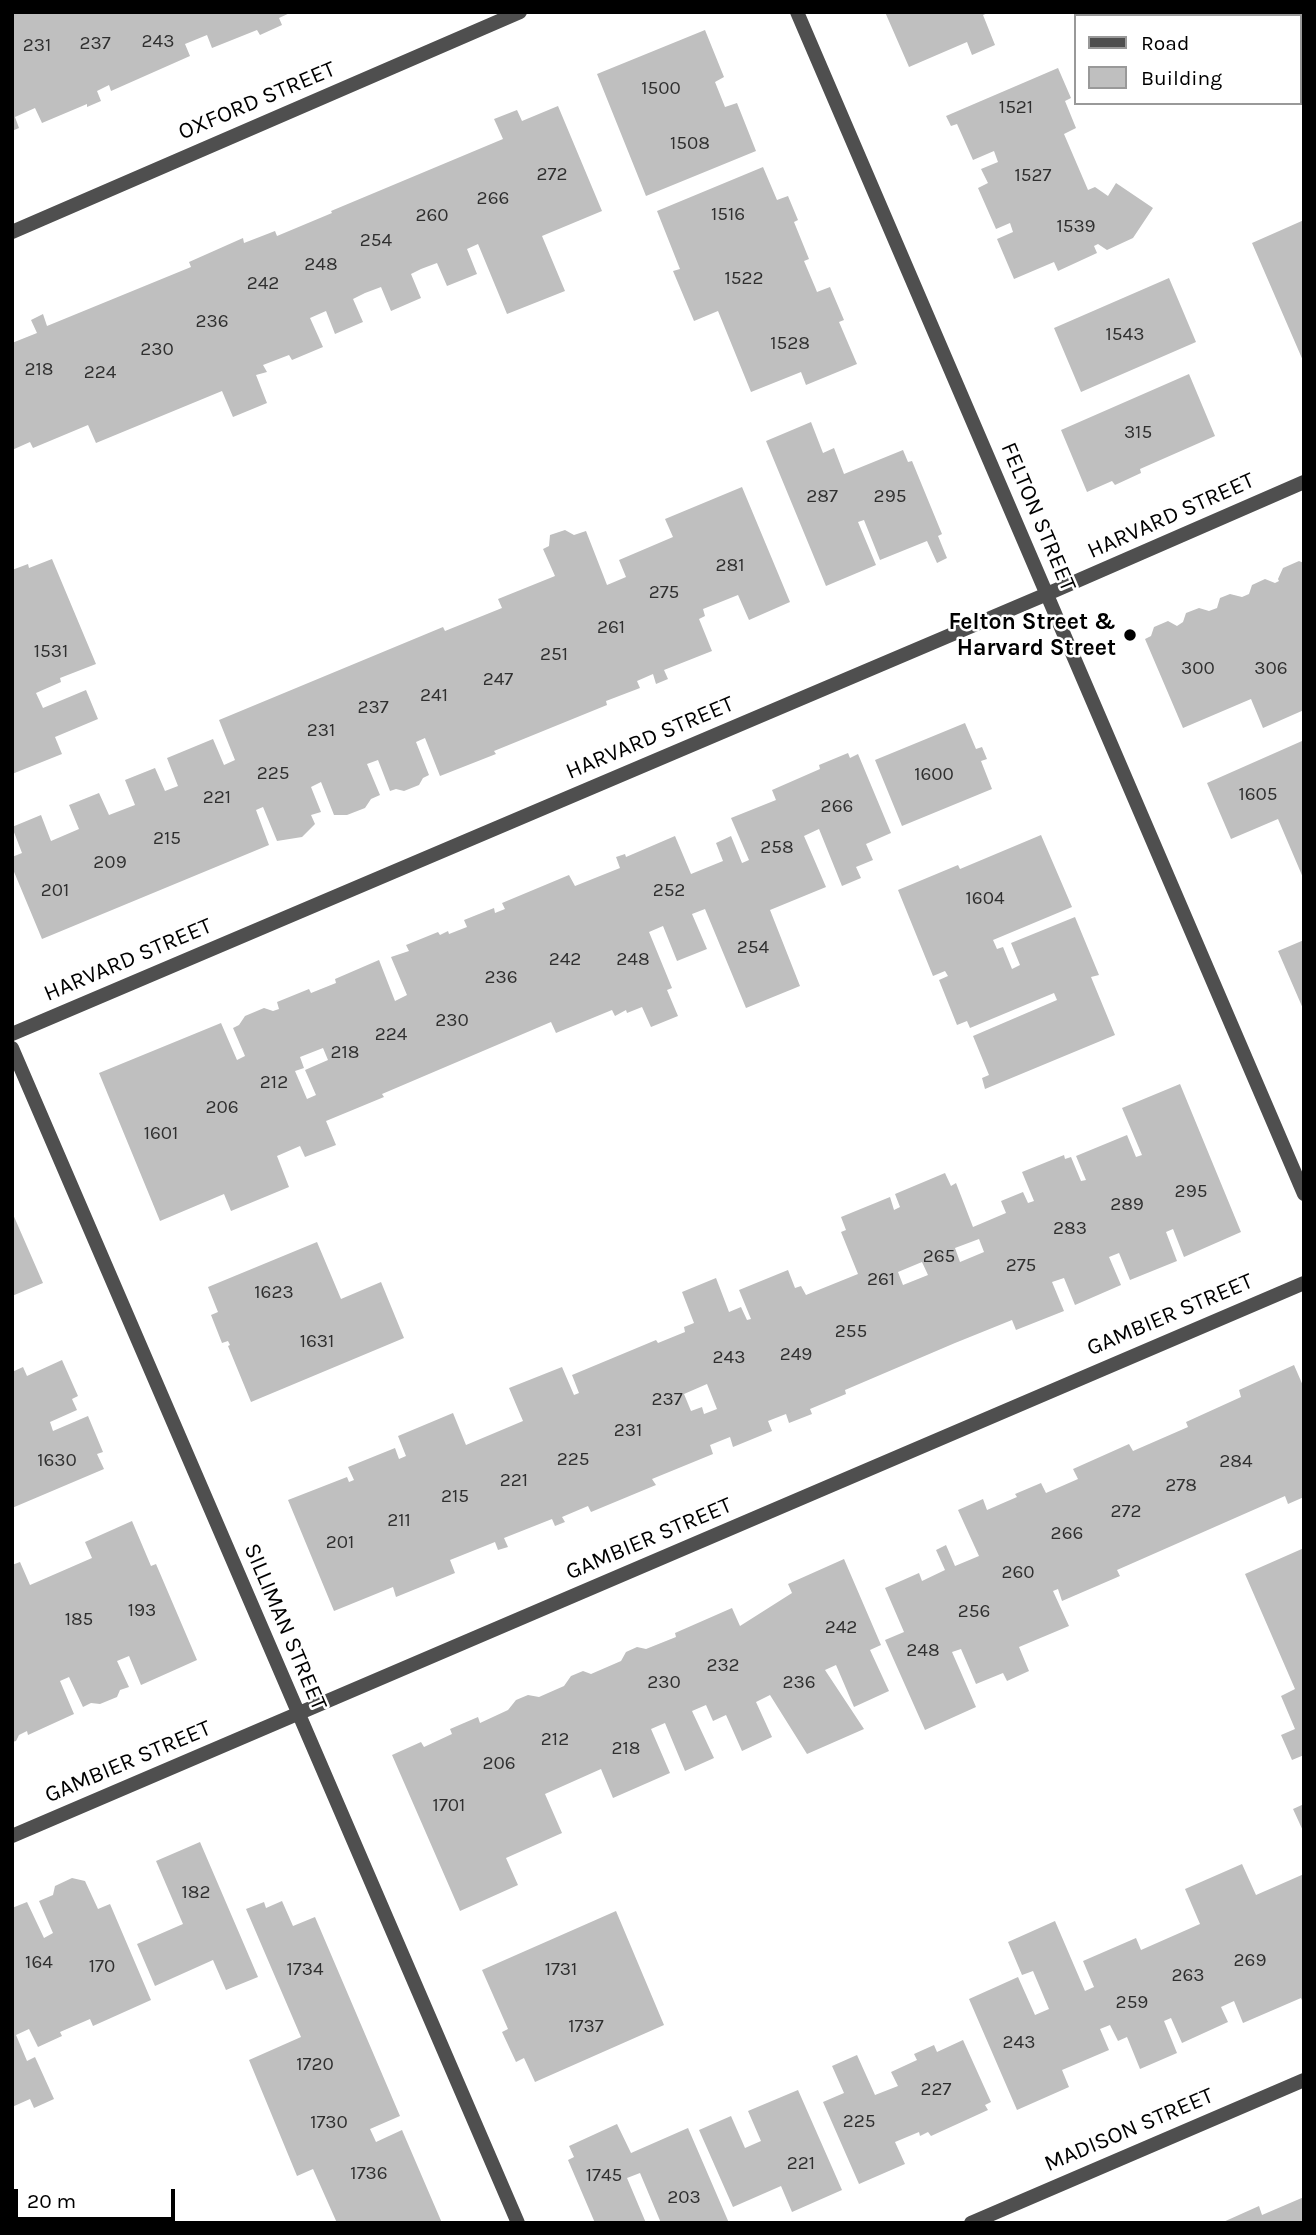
<!DOCTYPE html>
<style>
body{margin:0}
#map{position:relative;width:1316px;height:2235px;overflow:hidden;background:#fff;font-family:Karla,sans-serif}
canvas{display:block}
.frame{position:absolute;inset:0;border:14px solid #000;pointer-events:none}
.legend{position:absolute;left:1074px;top:14px;width:228px;height:91px;box-sizing:border-box;background:#fff;border:2px solid #999;margin:0;padding:9px 12px;list-style:none;font-size:21px;color:#000}
.legend li{display:flex;align-items:center;gap:14px;height:35px}
.legend b{width:35px;border:2px solid #999}
.scale{position:absolute;left:14px;top:2189px;width:161px;height:32px;box-sizing:border-box;border:4px solid #000;border-top:0;padding-left:9px;font-size:21px;line-height:24px;white-space:nowrap;color:#000;-webkit-text-stroke:5px #fff;paint-order:stroke}
</style>
<div id="map">
<canvas width="1316" height="2235"></canvas>
<div class="frame"></div>
<ul class="legend">
<li><b style="height:9px;background:#4f4f4f"></b>Road</li>
<li><b style="height:19px;background:#bfbfbf"></b>Building</li>
</ul>
<div class="scale">20 m</div>
</div>
<script>
const ctx = document.querySelector('canvas').getContext('2d');
ctx.lineJoin = 'round';
function fill(path, color) {
  ctx.fillStyle = color;
  ctx.fill(path, 'evenodd');
}
function stroke(path, color, width, dash) {
  ctx.strokeStyle = color;
  ctx.lineWidth = width;
  ctx.lineCap = dash ? 'butt' : 'round';
  ctx.setLineDash(dash || []);
  ctx.stroke(path);
}
function drawText(font, color, halo, rows, align = 'center') {
  ctx.font = font + ' Karla,sans-serif';
  ctx.lineWidth = 5;
  ctx.setLineDash([]);
  ctx.textBaseline = 'middle';
  ctx.strokeStyle = halo;
  ctx.fillStyle = color;
  for (const [text, x, y, turn = 0] of rows) {
    ctx.save();
    ctx.translate(x, y);
    ctx.rotate((+turn || 0) * Math.PI / 180);
    ctx.textAlign = isNaN(turn) ? turn : align;
    if (halo) ctx.strokeText(text, 0, 0);
    ctx.fillText(text, 0, 0);
    ctx.restore();
  }
}
const building = new Path2D(`
 M12 12H292L279 18 282 25 260 35 257 30 212 48 207 35 185 44 190 56 111 91 109 85 97 91 101 101 87 107V104L42 123 35 108 15 117 19 128 12 131Z
 M885 12H990L983 15 995 45 972 55 967 42 909 67Z
 M705 30 724 77 715 82 725 107 737 103 756 151 646 196 597 74Z
 M1058 68 1071 98 1065 101 1076 128 1064 134 1088 190 1095 187 1108 196 1116 183 1153 208 1133 238 1107 250 1098 244 1094 246 1097 253 1058 271 1054 262 1014 279 997 239 1013 232 1010 223 996 229 978 188 988 183 981 169 998 162 994 151 973 160 957 124 951 126 946 116Z
 M558 106 602 211 542 236 565 291 507 314 478 244 467 249 477 274 447 286 437 263 421 269 411 274 421 298 391 311 381 287 365 293 353 299 363 322 335 334 326 311 310 318 323 347 292 360 289 355 263 365 267 372 256 375 267 403 233 417 222 391 96 443 88 425 33 448 30 442 12 450V343L37 333 31 320 43 314 47 326 191 267 189 262 243 238 244 243 275 231 277 236 332 213 331 211 503 139 494 119 517 110 522 121Z
 M763 167 777 200 788 196 798 220 794 222 809 259 804 261 815 287 817 292 830 287 844 320 839 322 857 364 806 385 801 372 751 392 718 311 694 321 673 271 680 269 657 211Z
 M1304 220V363L1252 243Z
 M1169 278 1196 342 1081 392 1054 328Z
 M1189 374 1215 436 1140 469 1141 473 1115 485 1112 481 1087 492 1061 430Z
 M811 422 823 453 834 448 844 474 903 450 908 462 912 461 942 534 938 536 947 558 937 563 927 541 880 560 864 520 858 522 876 565 826 586 766 441Z
 M742 487 790 602 749 620 738 595 703 609 705 616 699 619 712 651 664 670 668 679 656 684 653 674 637 681 640 688 606 701 607 705 494 751 496 754 440 776 425 738 416 742 429 775 423 778 419 785 404 791 396 789 390 791 378 760 367 764 380 795 371 799 365 808 347 815H334L321 782 311 787 321 812 311 815 315 824 302 837 277 841 263 807 256 810 269 845 42 939 12 867V857L22 853 12 827 41 815 51 841 79 829 69 805 99 793 109 815 135 805 125 780 155 768 165 791 178 786 167 758 213 739 224 765 235 760 219 720 443 627 445 631 502 608 498 599 555 576 543 549 549 546 550 535 565 530 574 535 586 531 607 585 626 577 619 560 673 537 665 519Z
 M52 559 96 664 60 678 61 682 36 693 43 708 86 690 98 719 55 737 62 754 12 774V570L28 564 29 568Z
 M1299 561 1304 563V710L1263 728 1251 699 1183 728 1145 639 1151 636 1154 627 1168 621 1177 626 1183 622 1186 613 1199 608 1209 611 1217 608 1220 598 1230 594 1242 597 1249 594 1252 585 1265 579 1275 583 1279 581 1278 579 1283 568Z
 M965 723 976 749 982 747 987 759 981 761 992 789 902 826 875 760Z
 M1302 741 1304 745V880L1278 819 1231 839 1207 783Z
 M848 753 850 758 858 754 891 833 866 844 873 860 856 867 861 878 842 886 819 829 804 836 826 887 770 910 800 986 746 1008 705 909 692 914 707 949 677 961 663 926 649 932 672 988 667 990 678 1016 651 1027 642 1007 627 1013 626 1010 615 1016 612 1010 556 1033 551 1022 382 1094 384 1097 326 1121 336 1145 305 1157 300 1146 277 1156 289 1187 231 1211 224 1194 160 1221 99 1073 221 1023 237 1060 245 1056 233 1028 239 1025 245 1016 264 1008 273 1011 279 1009 277 1002 309 989 311 993 336 983 335 979 379 960 395 1001 407 995 391 957 409 951 406 945 438 932 440 935 448 931 449 934 467 927 464 920 494 908 495 913 505 909 502 903 569 875 575 886 620 868 616 857 625 854 626 857 675 836 691 874 723 861 716 843 731 836 742 863 749 860 731 818 776 800 772 790 820 769 819 765ZM323 1048 328 1060 305 1070 316 1095 307 1099 295 1071 304 1068 300 1057Z
 M1041 835 1072 907 993 940 997 949 1003 947 1012 969 1020 965 1011 943 1075 917 1099 975 1091 977 1115 1035 985 1089 982 1078 989 1075 973 1036 1057 1000 1054 993 970 1028 967 1021 957 1025 939 980 948 976 945 971 933 976 898 890 958 865 960 869Z
 M1304 940V1011L1278 951Z
 M1180 1084 1241 1232 1184 1257 1173 1229 1166 1232 1177 1261 1130 1280 1119 1253 1109 1257 1121 1285 1075 1305 1064 1278 1052 1282 1064 1311 1016 1330 1012 1320 955 1343 845 1390 846 1394 810 1409 812 1414 789 1423 786 1414 768 1421 772 1431 733 1447 730 1437 710 1445 713 1454 652 1479 656 1485 591 1512 588 1506 562 1517 565 1522 555 1526 552 1519 504 1538 508 1547 498 1550 495 1542 450 1560 455 1573 396 1597 393 1587 334 1611 288 1500 347 1477 349 1482 354 1480 348 1467 395 1448 399 1459 406 1456 398 1436 453 1413 466 1445 523 1421 509 1388 562 1367 574 1395 579 1393 572 1375 656 1340 658 1343 685 1332 684 1327 694 1323 682 1292 716 1278 729 1312 741 1307 747 1320 751 1319 739 1290 788 1270 795 1288 801 1286 806 1295 858 1274 841 1232 846 1230 841 1217 890 1197 894 1210 900 1207 895 1194 945 1173 951 1186 956 1183 973 1227 1006 1213 1001 1201 1023 1192 1028 1203 1034 1201 1022 1172 1064 1155 1065 1159 1071 1157 1081 1181 1086 1180 1076 1156 1127 1135 1136 1157 1142 1155 1122 1108ZM979 1239 984 1252 960 1262 955 1248ZM922 1262 928 1275 903 1285 898 1272ZM707 1384 717 1409 704 1414 702 1407 691 1411 684 1394Z
 M12 1212 43 1283 12 1296Z
 M317 1242 341 1299 381 1282 404 1338 251 1402 228 1346 230 1345 228 1341 222 1343 211 1315 218 1312 208 1287Z
 M62 1360 78 1396 72 1399 77 1410 50 1422 53 1431 88 1416 103 1452 97 1454 104 1469 12 1508V1372L23 1367 27 1376Z
 M1294 1365 1304 1388V1497L1288 1504 1285 1496 1117 1570 1120 1576 1062 1601 1058 1589 1053 1591 1069 1626 1019 1647 1029 1671 1007 1681 1003 1673 976 1684 961 1649 952 1652 976 1707 925 1730 885 1640 904 1632 885 1588 919 1573 922 1581 945 1570 936 1550 946 1545 955 1566 979 1556 958 1510 983 1499 987 1510 1017 1497 1015 1494 1041 1483 1046 1493 1078 1479 1073 1469 1129 1444 1133 1451 1188 1427 1186 1422 1241 1397 1239 1390Z
 M132 1521 151 1566 156 1564 197 1660 141 1685 129 1656 117 1661 129 1687 120 1690 117 1697 100 1704 91 1703 83 1707 69 1677 60 1681 74 1714 28 1735 27 1731 19 1735 16 1741 12 1742V1565L20 1562 30 1585 92 1558 85 1542Z
 M1304 1548V1755L1292 1760 1281 1735 1295 1729 1281 1696 1295 1689 1245 1574Z
 M844 1559 881 1645 870 1650 889 1691 854 1707 836 1665 825 1670 864 1729 807 1754 770 1695 756 1702 772 1737 742 1751 726 1715 713 1721 706 1705 692 1711 714 1758 685 1771 665 1723 651 1729 670 1773 613 1798 601 1769 545 1794 562 1833 506 1858 518 1885 460 1911 392 1755 421 1742 424 1747 452 1734 450 1729 478 1717 480 1723 508 1710 516 1700 528 1695 539 1697 564 1686 571 1676 583 1671 591 1674 621 1661 626 1652 637 1647 646 1649 676 1637 675 1633 732 1608 740 1626 792 1593 788 1584Z
 M1304 1804V1833L1293 1809Z
 M200 1842 258 1977 226 1990 213 1960 155 1986 137 1944 183 1924 156 1861Z
 M1242 1864 1256 1895 1304 1874V2005L1301 1998 1243 2023 1234 2001 1221 2007 1228 2022 1182 2043 1171 2018 1164 2021 1177 2053 1140 2069 1127 2037 1118 2041 1110 2025 1100 2029 1109 2050 1062 2070 1069 2087 1017 2110 969 1999 1018 1977 1035 2015 1049 2009 1033 1971 1022 1975 1008 1942 1055 1921 1085 1991 1094 1987 1083 1961 1136 1938 1141 1950 1200 1924 1185 1889Z
 M72 1878 85 1881 98 1909 110 1904 151 2000 93 2026 90 2019 60 2032 62 2036 38 2047 29 2029 16 2035 27 2061 35 2057 54 2099 34 2108 30 2099 12 2107V1908L27 1902 44 1938 53 1933 39 1901 53 1895 55 1886Z
 M282 1901 293 1926 315 1917 400 2116 370 2129 376 2142 402 2130 442 2223H337L313 2169 297 2176 249 2060 301 2037 246 1909 264 1902 266 1908Z
 M616 1911 664 2025 535 2082 524 2058 516 2062 502 2032 508 2029 482 1970Z
 M963 2040 991 2102 985 2105 988 2110 931 2136 928 2132 920 2136 919 2132 895 2142 905 2164 859 2184 823 2102 844 2093 832 2066 857 2055 875 2095 898 2086 891 2072 917 2060 914 2054 934 2045 937 2052Z
 M798 2090 842 2190 792 2212 781 2186 733 2207 699 2130 731 2116 745 2148 761 2141 748 2111Z
 M617 2124 631 2153 688 2128 729 2223H661L640 2173 627 2178 646 2223H595L568 2160 574 2157 569 2146Z
 M1304 2197V2223H1221L1259 2206 1262 2215Z`);
const street = new Path2D(`
 M797 12 1304 1194
 M12 232 520 12
 M12 1034 1047 594 1304 482
 M12 1048 518 2223
 M12 1836 1304 1283
 M971 2223 1304 2080`);
const markers = [
 [1130,635,7,"#000"]
];
const numberNames = [
 ["243",158,42],
 ["237",95,44],
 ["231",37,46],
 ["1500",661,89],
 ["1521",1016,108],
 ["1508",690,144],
 ["272",552,175],
 ["1527",1033,176],
 ["266",493,199],
 ["1516",728,215],
 ["260",432,216],
 ["1539",1076,227],
 ["254",376,241],
 ["248",321,265],
 ["1522",744,279],
 ["242",263,284],
 ["236",212,322],
 ["1543",1125,335],
 ["1528",790,344],
 ["230",157,350],
 ["218",39,370],
 ["224",100,373],
 ["315",1138,433],
 ["287",822,497],
 ["295",890,497],
 ["281",730,566],
 ["275",664,593],
 ["261",611,628],
 ["1531",51,652],
 ["251",554,655],
 ["300",1198,669],
 ["306",1271,669],
 ["247",498,680],
 ["241",434,696],
 ["237",373,708],
 ["231",321,731],
 ["225",273,774],
 ["1600",934,775],
 ["1605",1258,795],
 ["221",217,798],
 ["266",837,807],
 ["215",167,839],
 ["258",777,848],
 ["209",110,863],
 ["201",55,891],
 ["252",669,891],
 ["1604",985,899],
 ["254",753,948],
 ["242",565,960],
 ["248",633,960],
 ["236",501,978],
 ["230",452,1021],
 ["224",391,1035],
 ["218",345,1053],
 ["212",274,1083],
 ["206",222,1108],
 ["1601",161,1134],
 ["295",1191,1192],
 ["289",1127,1205],
 ["283",1070,1229],
 ["265",939,1257],
 ["275",1021,1266],
 ["261",881,1280],
 ["1623",274,1293],
 ["255",851,1332],
 ["1631",317,1342],
 ["249",796,1355],
 ["243",729,1358],
 ["237",667,1400],
 ["231",628,1431],
 ["225",573,1460],
 ["1630",57,1461],
 ["284",1236,1462],
 ["221",514,1481],
 ["278",1181,1486],
 ["215",455,1497],
 ["272",1126,1512],
 ["211",399,1521],
 ["266",1067,1534],
 ["201",340,1543],
 ["260",1018,1573],
 ["193",142,1611],
 ["256",974,1612],
 ["185",79,1620],
 ["242",841,1628],
 ["248",923,1651],
 ["232",723,1666],
 ["230",664,1683],
 ["236",799,1683],
 ["212",555,1740],
 ["218",626,1749],
 ["206",499,1764],
 ["1701",449,1806],
 ["182",196,1893],
 ["269",1250,1961],
 ["164",39,1963],
 ["170",102,1967],
 ["1734",305,1970],
 ["1731",561,1970],
 ["263",1188,1976],
 ["259",1132,2003],
 ["1737",586,2027],
 ["243",1019,2043],
 ["1720",315,2065],
 ["227",936,2090],
 ["225",859,2122],
 ["1730",329,2123],
 ["221",801,2164],
 ["1736",369,2174],
 ["1745",604,2176],
 ["203",684,2198]
];
const streetNames = [
 ["OXFORD STREET",257,101,-23],
 ["HARVARD STREET",1171,516,-24],
 ["FELTON STREET",1038,517,67],
 ["HARVARD STREET",650,738,-23],
 ["HARVARD STREET",128,960,-23],
 ["GAMBIER STREET",1170,1315,-23],
 ["GAMBIER STREET",649,1539,-23],
 ["SILLIMAN STREET",285,1627,67],
 ["GAMBIER STREET",128,1762,-23],
 ["MADISON STREET",1129,2130,-23]
];
const poiNames = [
 ["Felton Street &",1116,622],
 ["Harvard Street",1116,648]
];
fill(building, '#bfbfbf');
stroke(street, '#4f4f4f', 14);
for (const [x, y, r, color] of markers) {
  const dot = new Path2D();
  dot.arc(x, y, r, 0, 2 * Math.PI);
  ctx.fillStyle = color;
  ctx.fill(dot);
  stroke(dot, '#fff', 2.5);
}
drawText('19px', '#303030', null, numberNames);
drawText('23px', '#000', '#fff', streetNames);
drawText('bold 23px', '#000', '#fff', poiNames, 'right');
</script>
